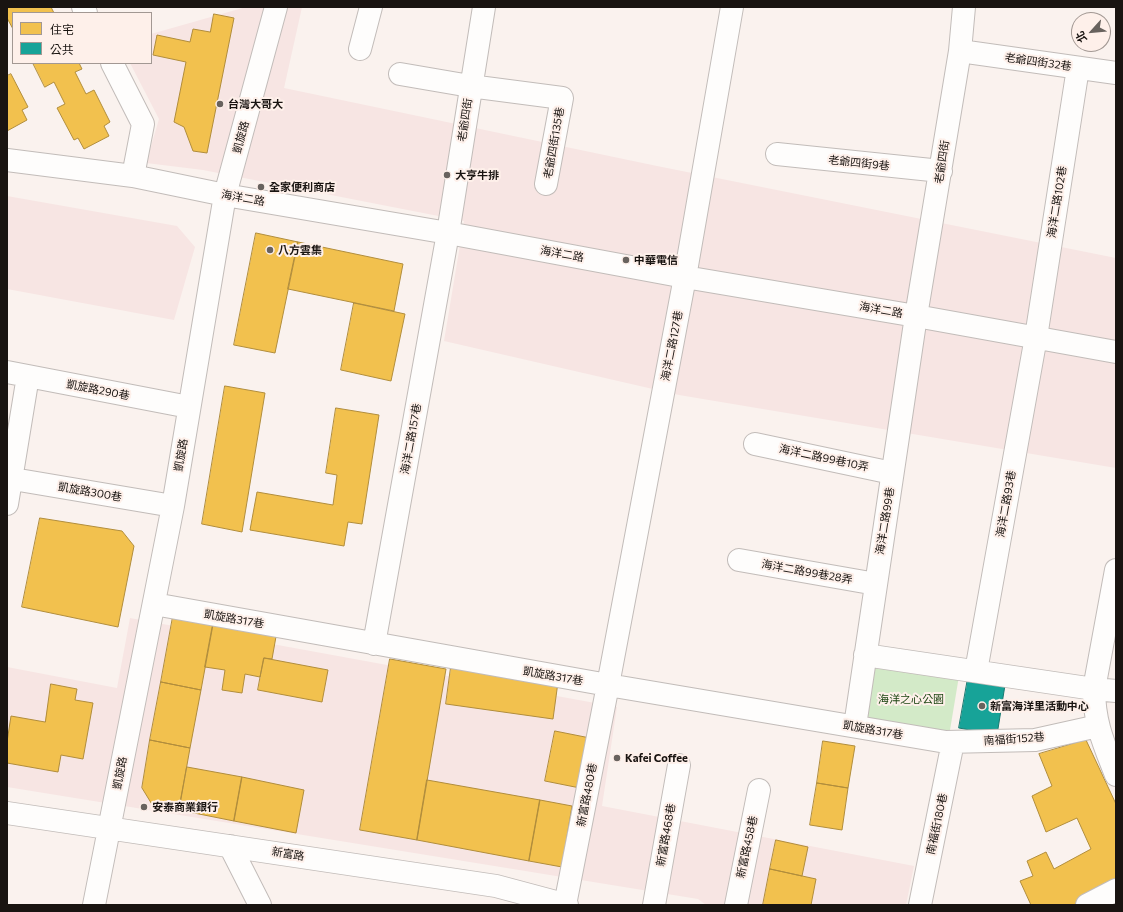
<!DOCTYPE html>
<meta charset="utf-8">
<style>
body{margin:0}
#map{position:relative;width:1123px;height:912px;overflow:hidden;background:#faf2ee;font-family:Commissioner,"Noto Sans TC",sans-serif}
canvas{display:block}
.frame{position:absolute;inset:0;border:8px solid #191411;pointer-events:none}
.legend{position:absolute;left:12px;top:12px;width:140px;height:52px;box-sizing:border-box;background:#fef0ea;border:1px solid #a29893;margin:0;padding:5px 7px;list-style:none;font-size:12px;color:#191411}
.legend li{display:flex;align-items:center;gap:8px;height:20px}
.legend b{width:20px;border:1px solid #a29893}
.north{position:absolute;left:1071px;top:12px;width:40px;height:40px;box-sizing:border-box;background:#fef0ea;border:1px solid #a29893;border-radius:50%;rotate:243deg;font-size:11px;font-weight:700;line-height:16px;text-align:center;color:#191411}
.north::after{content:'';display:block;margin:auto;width:14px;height:18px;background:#68625e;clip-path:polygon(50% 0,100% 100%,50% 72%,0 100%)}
</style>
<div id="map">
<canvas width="1123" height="912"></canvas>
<div class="frame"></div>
<ul class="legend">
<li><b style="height:11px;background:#f2c14e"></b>住宅</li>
<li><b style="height:11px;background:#17a398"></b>公共</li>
</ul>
<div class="north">北</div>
</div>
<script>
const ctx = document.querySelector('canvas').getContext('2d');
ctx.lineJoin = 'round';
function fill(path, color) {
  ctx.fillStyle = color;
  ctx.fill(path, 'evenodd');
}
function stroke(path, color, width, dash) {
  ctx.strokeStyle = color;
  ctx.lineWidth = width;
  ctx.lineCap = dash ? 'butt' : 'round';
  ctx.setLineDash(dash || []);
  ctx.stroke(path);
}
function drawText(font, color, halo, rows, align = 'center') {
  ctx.font = font + ' Commissioner,"Noto Sans TC",sans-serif';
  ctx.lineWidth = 4;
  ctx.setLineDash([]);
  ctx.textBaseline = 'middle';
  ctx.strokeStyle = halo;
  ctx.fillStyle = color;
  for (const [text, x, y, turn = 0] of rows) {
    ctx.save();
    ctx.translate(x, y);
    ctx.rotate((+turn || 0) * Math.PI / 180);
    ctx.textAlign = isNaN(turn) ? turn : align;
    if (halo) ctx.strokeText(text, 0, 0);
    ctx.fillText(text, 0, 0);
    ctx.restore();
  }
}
const commercial = new Path2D(`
 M246 7H302L284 88 657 166 1116 258V468L679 395 444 341 464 221 203 170 146 163 159 119 130 63H151V34Z
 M7 196 177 226 195 247 174 320 7 289Z
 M130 618 617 707 602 806 914 866 906 905H706L698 899 7 787V667L117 688Z`);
const green = new Path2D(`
 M872 662 959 676 949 736 862 722Z`);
const homes = new Path2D(`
 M7 7H51L54 13H13V29L7 18Z
 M214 14 234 18 207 153 193 151 184 127 174 122 186 62 153 55 157 35 190 42 193 29 210 32Z
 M33 63H79L82 69 75 72 86 94 94 90 110 122 104 126 109 136 84 149 78 138 74 140 57 108 65 104 54 82 45 87Z
 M11 74 28 107 22 110 27 120 7 131V76Z
 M256 233 298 242 275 353 234 345Z
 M298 242 403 264 394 311 288 289Z
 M354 303 405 314 391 381 341 370Z
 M225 386 265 393 242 532 202 524Z
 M336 408 379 415 362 524 348 522 344 546 250 530 257 492 333 505 337 475 326 473Z
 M40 518 122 531 134 546 118 627 22 607Z
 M174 611 214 619 201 690 161 682Z
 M214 619 277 631 272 659 264 658 260 677 245 674 242 693 222 690 225 670 205 667Z
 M264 658 328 670 322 702 258 690Z
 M390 659 446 669 417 840 360 830Z
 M451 667 558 682 553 719 446 704Z
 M161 682 201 690 190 748 150 740Z
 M51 684 77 689 75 700 93 703 83 759 61 755 58 772 7 763V742L11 716 45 722Z
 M555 731 590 738 580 788 545 781Z
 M150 740 190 748 179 810 153 806 142 788Z
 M1086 740 1116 804V886L1075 905H1031L1020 881 1033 876 1027 861 1046 852 1054 869 1091 849 1077 818 1046 832 1032 796 1052 786 1039 754Z
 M823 741 855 746 848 788 817 783Z
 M187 767 242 777 234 821 179 810Z
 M242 777 304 790 296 833 234 821Z
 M427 780 540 800 529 861 417 840Z
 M817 783 848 788 842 830 810 825Z
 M540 800 572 806 562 867 529 861Z
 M776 840 808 847 802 876 770 869Z
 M770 869 816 879 811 905H763Z`);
const public = new Path2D(`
 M968 678 1005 685 997 735 959 728Z`);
const minor = new Path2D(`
 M83 7 86 13
 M360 49 371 7
 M960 51 1116 73
 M112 63 143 124 133 176
 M400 74 470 86 562 98 546 184
 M777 154 941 171
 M7 160 133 176 225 195 448 233 685 277 916 316 1116 352
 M7 372 189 407
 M755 444 892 473
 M7 478 173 506
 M7 504 28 376
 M739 560 876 584
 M1116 570 1094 689C1094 723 1104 744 1116 775
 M154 604 608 685 946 742 1035 740 1098 726
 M374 644 448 233 484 7
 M865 655 1094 689 1116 691
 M976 671 1036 337 1078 68
 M855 726 916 316 960 51 964 7
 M7 813 496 886 567 905
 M230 846 260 905
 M94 905 173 506 225 195 276 7
 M565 905 608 685 685 277 732 7
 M654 905 679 765
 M736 905 759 790
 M920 905 953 742
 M1087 905 1116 890`);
const markers = [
 [220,104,4,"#68625e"],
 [447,175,4,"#68625e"],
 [261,187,4,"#68625e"],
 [270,250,4,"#68625e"],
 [626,260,4,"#68625e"],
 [982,706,4,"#68625e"],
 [617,758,4,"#68625e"],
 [144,807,4,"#68625e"]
];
const streetNames = [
 ["老爺四街32巷",1038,62,8],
 ["老爺四街",465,120,-81],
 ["凱旋路",241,137,-75],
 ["老爺四街135巷",554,143,-80],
 ["老爺四街",942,162,-81],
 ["老爺四街9巷",859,163,6],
 ["海洋二路",243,198,10],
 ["海洋二路102巷",1057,202,-81],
 ["海洋二路",562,254,10],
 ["海洋二路",881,310,10],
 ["海洋二路127巷",672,346,-79],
 ["凱旋路290巷",98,390,11],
 ["海洋二路157巷",411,439,-80],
 ["凱旋路",181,455,-80],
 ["海洋二路99巷10弄",824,458,12],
 ["凱旋路300巷",90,492,10],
 ["海洋二路93巷",1006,504,-80],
 ["海洋二路99巷",885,521,-81],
 ["海洋二路99巷28弄",807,572,10],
 ["凱旋路317巷",234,619,10],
 ["凱旋路317巷",553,676,10],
 ["凱旋路317巷",873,730,10],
 ["南福街152巷",1014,739,-4],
 ["凱旋路",120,773,-79],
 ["新富路480巷",587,795,-79],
 ["南福街180巷",937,824,-78],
 ["新富路468巷",666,835,-80],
 ["新富路458巷",747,847,-78],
 ["新富路",288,854,9]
];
const poiNames = [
 ["台灣大哥大",228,104],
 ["大亨牛排",455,175],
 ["全家便利商店",269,187],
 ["八方雲集",278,250],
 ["中華電信",634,260],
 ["新富海洋里活動中心",990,706],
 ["Kafei Coffee",625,758],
 ["安泰商業銀行",152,807]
];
const parkNames = [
 ["海洋之心公園",911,699]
];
fill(commercial, '#f7e5e3');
fill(green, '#d3eac8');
fill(homes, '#f2c14e');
stroke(homes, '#b18d3c', 1);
fill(public, '#17a398');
stroke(public, '#187870', 1);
stroke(minor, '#c2bcb9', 24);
stroke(minor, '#fefdfc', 22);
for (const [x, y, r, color] of markers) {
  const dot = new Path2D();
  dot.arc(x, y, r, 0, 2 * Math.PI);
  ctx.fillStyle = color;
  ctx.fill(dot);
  stroke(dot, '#fef0ea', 1.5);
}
drawText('11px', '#191411', '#fef0ea', streetNames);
drawText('bold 11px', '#191411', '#fef0ea', poiNames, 'left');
drawText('11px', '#1b4411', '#fef0ea', parkNames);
</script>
